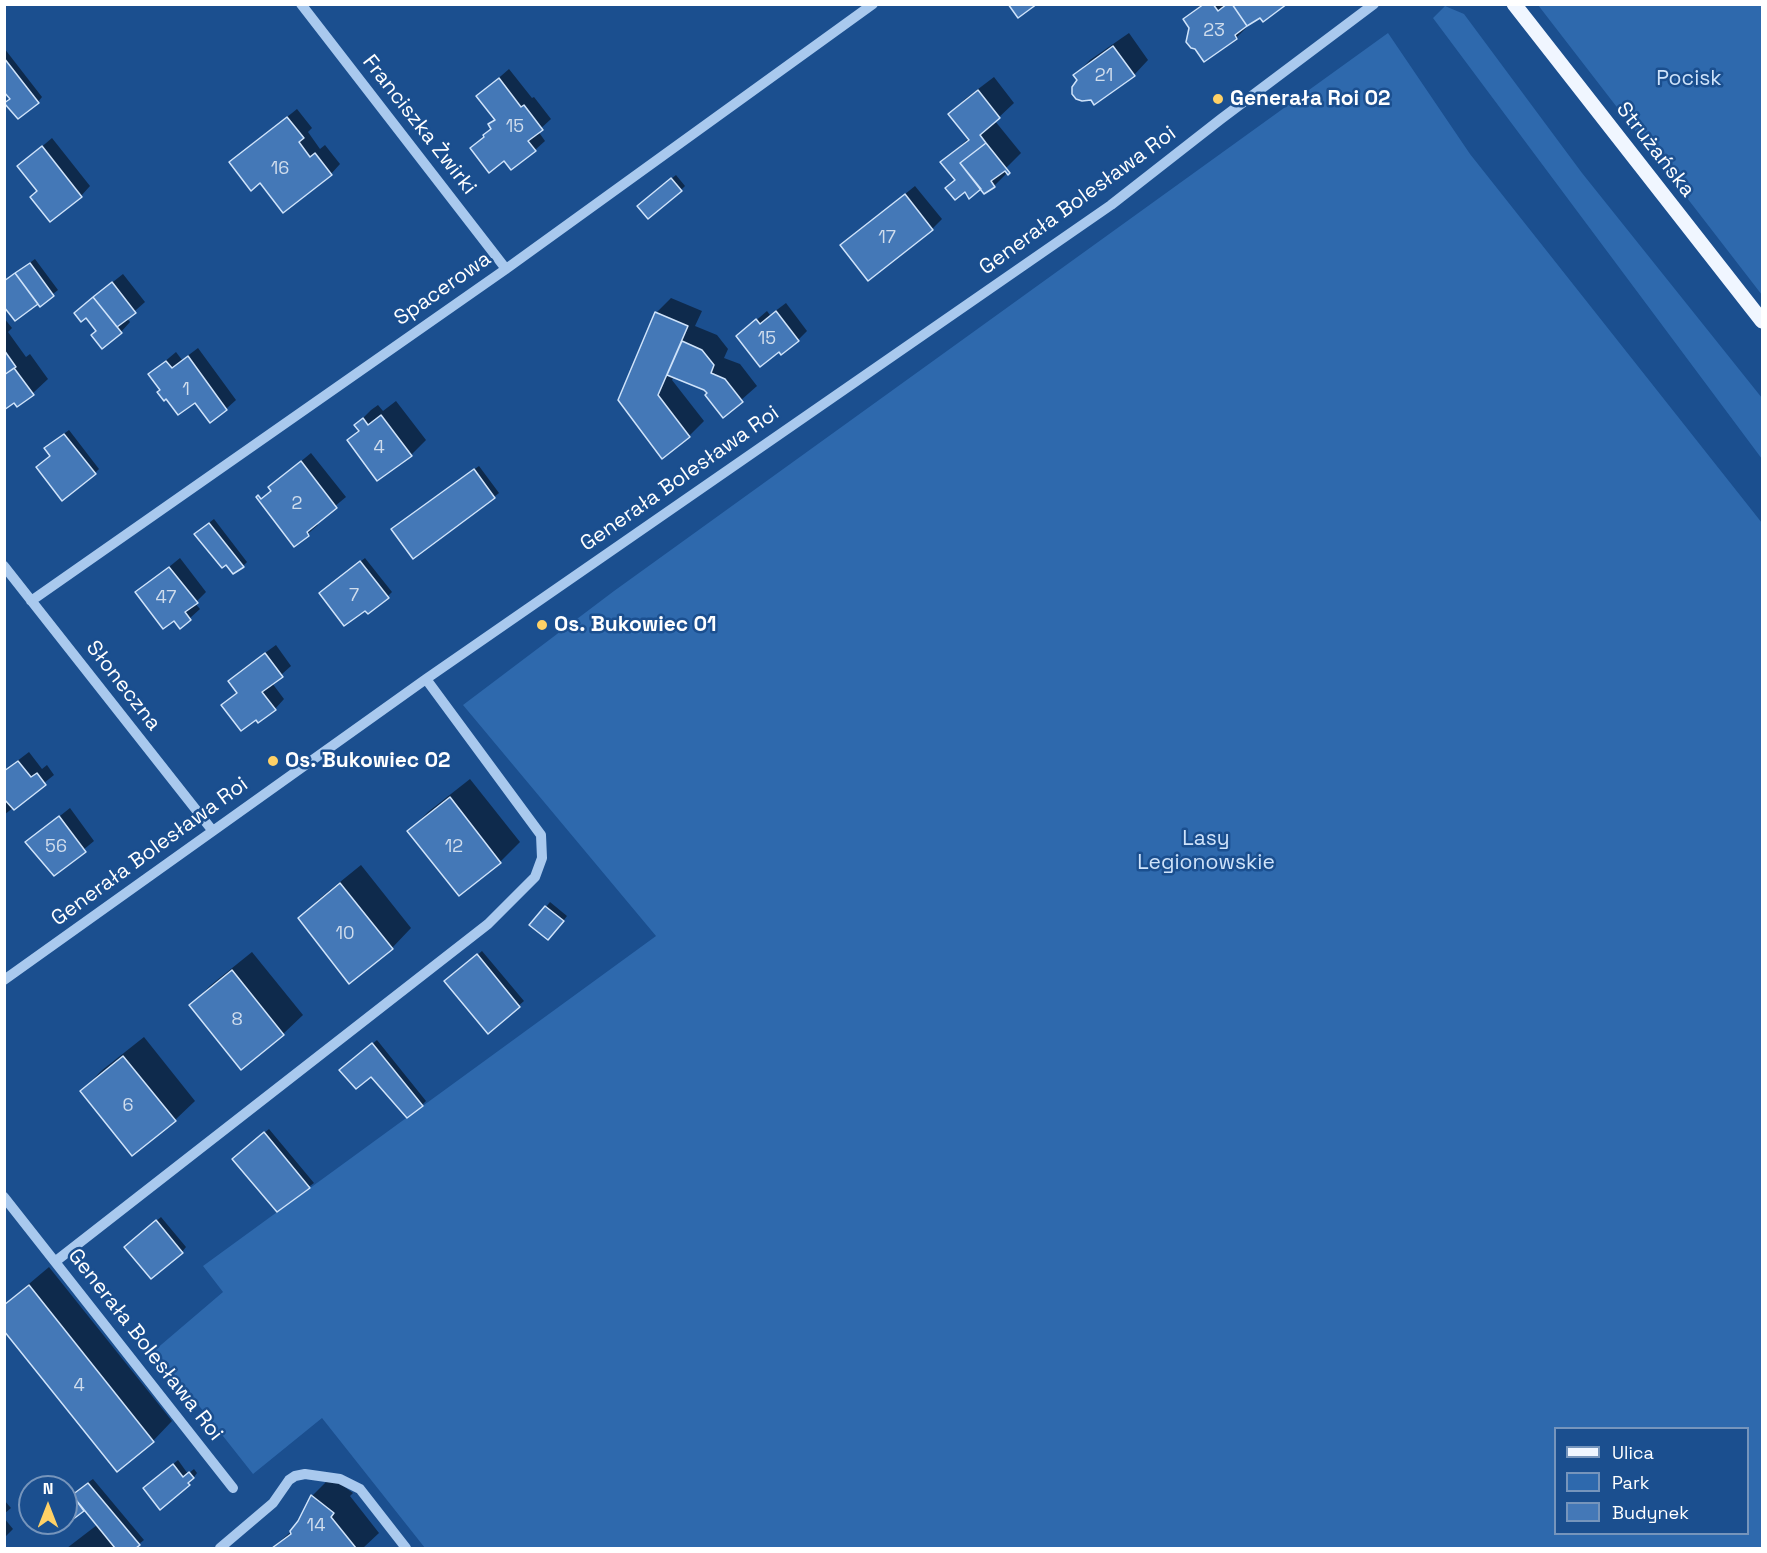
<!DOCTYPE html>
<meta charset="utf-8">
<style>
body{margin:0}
#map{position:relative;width:1767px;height:1553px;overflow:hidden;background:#1b4f8f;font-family:"Space Grotesk",sans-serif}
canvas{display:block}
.frame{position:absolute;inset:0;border:6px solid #fff;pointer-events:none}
.legend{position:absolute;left:1554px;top:1427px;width:195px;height:108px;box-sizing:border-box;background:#1b4f8f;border:2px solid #7695bc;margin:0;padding:8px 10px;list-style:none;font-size:18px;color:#fff}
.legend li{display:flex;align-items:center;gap:12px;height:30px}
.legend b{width:30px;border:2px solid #7695bc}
.north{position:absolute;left:18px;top:1475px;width:60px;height:60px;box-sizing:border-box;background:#1b4f8f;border:2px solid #7695bc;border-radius:50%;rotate:0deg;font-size:16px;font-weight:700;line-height:24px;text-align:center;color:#fff}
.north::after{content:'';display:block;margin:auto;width:21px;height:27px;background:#ffd166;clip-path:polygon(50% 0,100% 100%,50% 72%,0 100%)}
</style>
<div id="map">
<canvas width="1767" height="1553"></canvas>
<div class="frame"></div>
<ul class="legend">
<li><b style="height:8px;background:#f0f6ff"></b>Ulica</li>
<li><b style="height:16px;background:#2e69ad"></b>Park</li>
<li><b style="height:16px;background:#4478b7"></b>Budynek</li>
</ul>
<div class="north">N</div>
</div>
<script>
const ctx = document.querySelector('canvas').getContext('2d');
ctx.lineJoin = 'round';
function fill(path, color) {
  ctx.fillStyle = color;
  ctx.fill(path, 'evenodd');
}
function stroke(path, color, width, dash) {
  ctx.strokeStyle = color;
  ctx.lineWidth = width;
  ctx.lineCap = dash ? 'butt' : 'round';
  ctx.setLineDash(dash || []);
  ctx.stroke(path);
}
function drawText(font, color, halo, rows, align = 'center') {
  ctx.font = font + ' "Space Grotesk",sans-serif';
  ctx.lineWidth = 5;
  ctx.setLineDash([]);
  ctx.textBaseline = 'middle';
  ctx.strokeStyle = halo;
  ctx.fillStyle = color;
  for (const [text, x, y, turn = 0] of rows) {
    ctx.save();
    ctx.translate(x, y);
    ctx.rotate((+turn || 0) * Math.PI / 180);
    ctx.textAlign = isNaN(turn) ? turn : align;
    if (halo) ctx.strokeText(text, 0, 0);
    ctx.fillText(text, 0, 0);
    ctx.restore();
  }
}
const green = new Path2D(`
 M1538 5H1762V295Z
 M1445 6 1464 14 1582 173 1762 398V459L1433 18Z
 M1388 33 1470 154 1762 523V1548H425L322 1418 253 1474 155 1350 223 1292 203 1266 656 936 463 705 614 591ZM1556 1428H1748V1534H1556Z`);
const shadow = new Path2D(`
 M1202 4H1284L1260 16 1245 26 1246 28 1236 38 1190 27 1185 19Z
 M1129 33 1148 60 1134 75 1092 98 1075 75 1090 60Z
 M4 48 42 97 38 102 11 98 4 90Z
 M509 69 532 98 534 97 551 119 538 131 545 141 535 150 504 159 472 148 492 128 490 125 496 119 478 96Z
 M994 77 1014 103 995 121 1021 153 1006 168 1009 171 994 186 981 187 956 179 942 162 969 138 950 114 965 99Z
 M297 109 312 128 308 132 320 149 325 145 340 164 331 174 261 181 231 162Z
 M52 138 90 186 81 196 19 166Z
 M676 175 685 186 681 190 644 201Z
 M915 186 942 219 932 229 842 245Z
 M35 259 58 290 40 304 4 282Z
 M123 274 145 302 127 318 130 322 121 332 85 304Z
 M671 298 702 311 695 326 717 335 728 349 724 358 740 364 757 386 723 416 705 389 674 376 672 380 704 421 689 436 662 456 619 400 656 313Z
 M786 303 807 331 798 340 738 336 767 311 770 315Z
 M4 318 12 328 8 332 26 357 30 354 48 379 33 393 17 405 14 401 4 408Z
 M198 348 236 400 226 409 161 390 150 374 176 352 182 360Z
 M396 401 426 440 411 455 349 440 359 429 356 425 371 410 378 405 383 411Z
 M69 430 99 469 95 473 51 456 50 444Z
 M311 453 346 497 316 522 318 525 295 545 270 487Z
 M479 466 499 493 494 497 397 525Z
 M214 519 247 562 243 566 201 529Z
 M180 558 206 592 195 603 200 609 180 627 174 619 137 593Z
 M365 558 392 592 388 596 325 589Z
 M276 645 291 666 272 683 284 699 275 709 223 705 238 691 230 681 240 671Z
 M29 752 42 769 47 765 54 775 4 815V771Z
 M470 779 520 842 500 862 459 894 409 831 428 812Z
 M70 808 94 841 54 874 27 842Z
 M361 865 411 928 392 948 300 918 319 899Z
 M550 902 567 916 553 934 532 925Z
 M482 951 524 1001 488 1032 451 977Z
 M252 952 303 1015 283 1034 191 1005 211 985Z
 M144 1037 195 1101 175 1120 82 1091 101 1071Z
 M377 1040 426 1101 422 1105 371 1075 346 1066Z
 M269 1129 314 1183 277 1210 238 1155Z
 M161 1217 186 1247 182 1252 131 1243Z
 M49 1267 172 1421 153 1441 4 1328V1305Z
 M178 1460 188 1474 194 1469 197 1473 189 1484H149Z
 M331 1477 353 1493 350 1496 379 1533 363 1548H272L293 1530 299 1522 312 1496Z
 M93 1479 144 1540 134 1548H67L97 1525 84 1509 66 1523V1498Z
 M4 1500 11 1508 4 1514Z
 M4 1518 13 1529 4 1538Z`);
const building = new Path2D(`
 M1008 4H1037L1018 18Z
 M1204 4H1213L1218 11 1227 4H1232L1247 26 1235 35 1237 39 1204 62 1195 49 1191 48 1186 42 1189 28 1183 19Z
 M1232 4H1287L1263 22 1260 18 1247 26Z
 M1113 46 1135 76 1094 105 1091 100 1082 101 1076 99 1072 94V87L1077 80 1073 75Z
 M4 58 39 103 18 119 4 103 10 99 4 92Z
 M499 78 521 107 524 105 543 130 528 141 536 151 511 170 504 161 489 173 470 148 484 137 483 135 491 129 488 124 495 120 476 96Z
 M978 90 1000 118 980 135 986 143 960 163 981 189 969 199 965 192 955 200 945 188 955 180 940 162 969 140 948 114Z
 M287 117 304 138 299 142 310 157 315 153 332 175 283 213 260 183 251 191 229 162Z
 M986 143 1010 173 1008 175 1005 171 991 181 995 187 984 194 960 163Z
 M42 146 82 197 50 222 30 197 37 191 17 166Z
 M671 178 682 191 648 219 637 206Z
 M905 194 933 230 868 281 840 245Z
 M30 263 54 296 40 307 15 273Z
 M15 273 38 304 15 321 4 307V281Z
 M112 282 136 313 117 327 93 297Z
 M93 297 122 333 102 349 91 335 96 331 86 318 81 322 74 313Z
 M776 311 799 341 781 355 779 352 760 367 736 336 756 319 760 324Z
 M655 312 688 326 658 395 690 437 662 459 618 400Z
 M682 341 702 350 714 365 711 373 725 379 743 402 723 418 705 395 707 393 704 390 667 375Z
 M4 350 16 367 4 375Z
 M188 356 227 410 210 423 195 403 178 415 166 399 164 401 157 392 160 390 148 374 166 361 172 368Z
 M14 368 34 395 17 407 14 403 4 410V375Z
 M381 415 412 456 377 481 347 440 359 431 354 425 363 418 368 425Z
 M64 434 96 474 62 501 36 467 50 456 44 448Z
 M301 461 337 508 307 532 309 536 294 547 256 497 258 495 261 499 271 491 268 487Z
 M474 469 495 498 413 559 391 529Z
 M209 523 244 567 233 574 226 565 222 568 194 534Z
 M360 561 389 598 368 614 365 611 344 626 319 593Z
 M169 567 198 603 185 612 191 620 180 629 174 621 163 629 135 592Z
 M265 653 283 677 262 692 276 710 258 723 256 720 241 731 221 705 237 693 228 681Z
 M18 761 31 777 37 773 46 785 14 810 4 799V771Z
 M450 797 501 863 459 896 407 831Z
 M59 816 86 852 54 876 25 842Z
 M340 883 393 949 349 984 298 918Z
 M545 906 564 921 548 940 529 925Z
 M477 954 520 1007 488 1034 444 981Z
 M232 970 284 1035 241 1070 189 1005Z
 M372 1043 423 1106 407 1118 371 1077 356 1089 339 1070Z
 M123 1056 176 1121 132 1156 80 1091Z
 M264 1132 310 1188 277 1212 232 1159Z
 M156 1220 183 1253 151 1279 124 1247Z
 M29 1285 154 1442 117 1472 4 1331V1305Z
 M173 1464 183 1477 189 1472 194 1478 188 1483 190 1485 160 1510 143 1488Z
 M88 1483 140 1545 136 1548H115L72 1495Z
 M71 1493 84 1511 60 1529 55 1523H66V1497Z
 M311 1495 334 1513 331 1517 356 1548H272L291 1534 290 1531 298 1521Z`);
const minor = new Path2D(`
 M301 4 506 269
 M4 566 212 830
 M31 601 506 269 873 4
 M4 980 426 679 1111 205 1221 119 1374 4
 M4 1197 233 1488
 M56 1261 488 924 535 877 542 858 541 835 426 679
 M220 1548 273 1503 289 1480 295 1476 305 1474 340 1479 360 1489 406 1548`);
const major = new Path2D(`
 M1514 4 1762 321`);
const markers = [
 [1218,99,6,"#ffd166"],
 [542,625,6,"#ffd166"],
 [273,761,6,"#ffd166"]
];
const numberNames = [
 ["23",1214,31],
 ["21",1104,76],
 ["15",515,127],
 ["16",280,169],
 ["17",887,238],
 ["15",767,339],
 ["1",186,390],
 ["4",379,448],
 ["2",297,504],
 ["7",354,596],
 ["47",166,598],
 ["56",56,847],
 ["12",454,847],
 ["10",345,934],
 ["8",237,1020],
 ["6",128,1106],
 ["4",79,1386],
 ["14",316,1526]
];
const parkNames = [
 ["Pocisk",1689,79],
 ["Lasy",1206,839],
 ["Legionowskie",1206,863]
];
const poiNames = [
 ["Generała Roi 02",1230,99],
 ["Os. Bukowiec 01",554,625],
 ["Os. Bukowiec 02",285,761]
];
const streetNames = [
 ["Franciszka Żwirki",419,125,52],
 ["Strużańska",1655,150,52],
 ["Generała Bolesława Roi",1078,201,-36],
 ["Spacerowa",443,289,-35],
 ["Generała Bolesława Roi",680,479,-35],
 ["Słoneczna",123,686,52],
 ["Generała Bolesława Roi",150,852,-36],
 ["Generała Bolesława Roi",145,1345,52]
];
fill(green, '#2e69ad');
fill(shadow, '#0007');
fill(building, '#4478b7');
stroke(building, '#cfe3fa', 1.5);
stroke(minor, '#a9c9ee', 10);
stroke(major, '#f0f6ff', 15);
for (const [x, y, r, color] of markers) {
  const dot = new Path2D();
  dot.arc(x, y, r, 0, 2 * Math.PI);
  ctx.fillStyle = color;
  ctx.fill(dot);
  stroke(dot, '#1b4f8f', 2);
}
drawText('18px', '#d0dded', null, numberNames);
drawText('21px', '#cfe3fa', '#1b4f8f', parkNames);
drawText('bold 21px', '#fff', '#1b4f8f', poiNames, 'left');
drawText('21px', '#fff', '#1b4f8f', streetNames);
</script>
